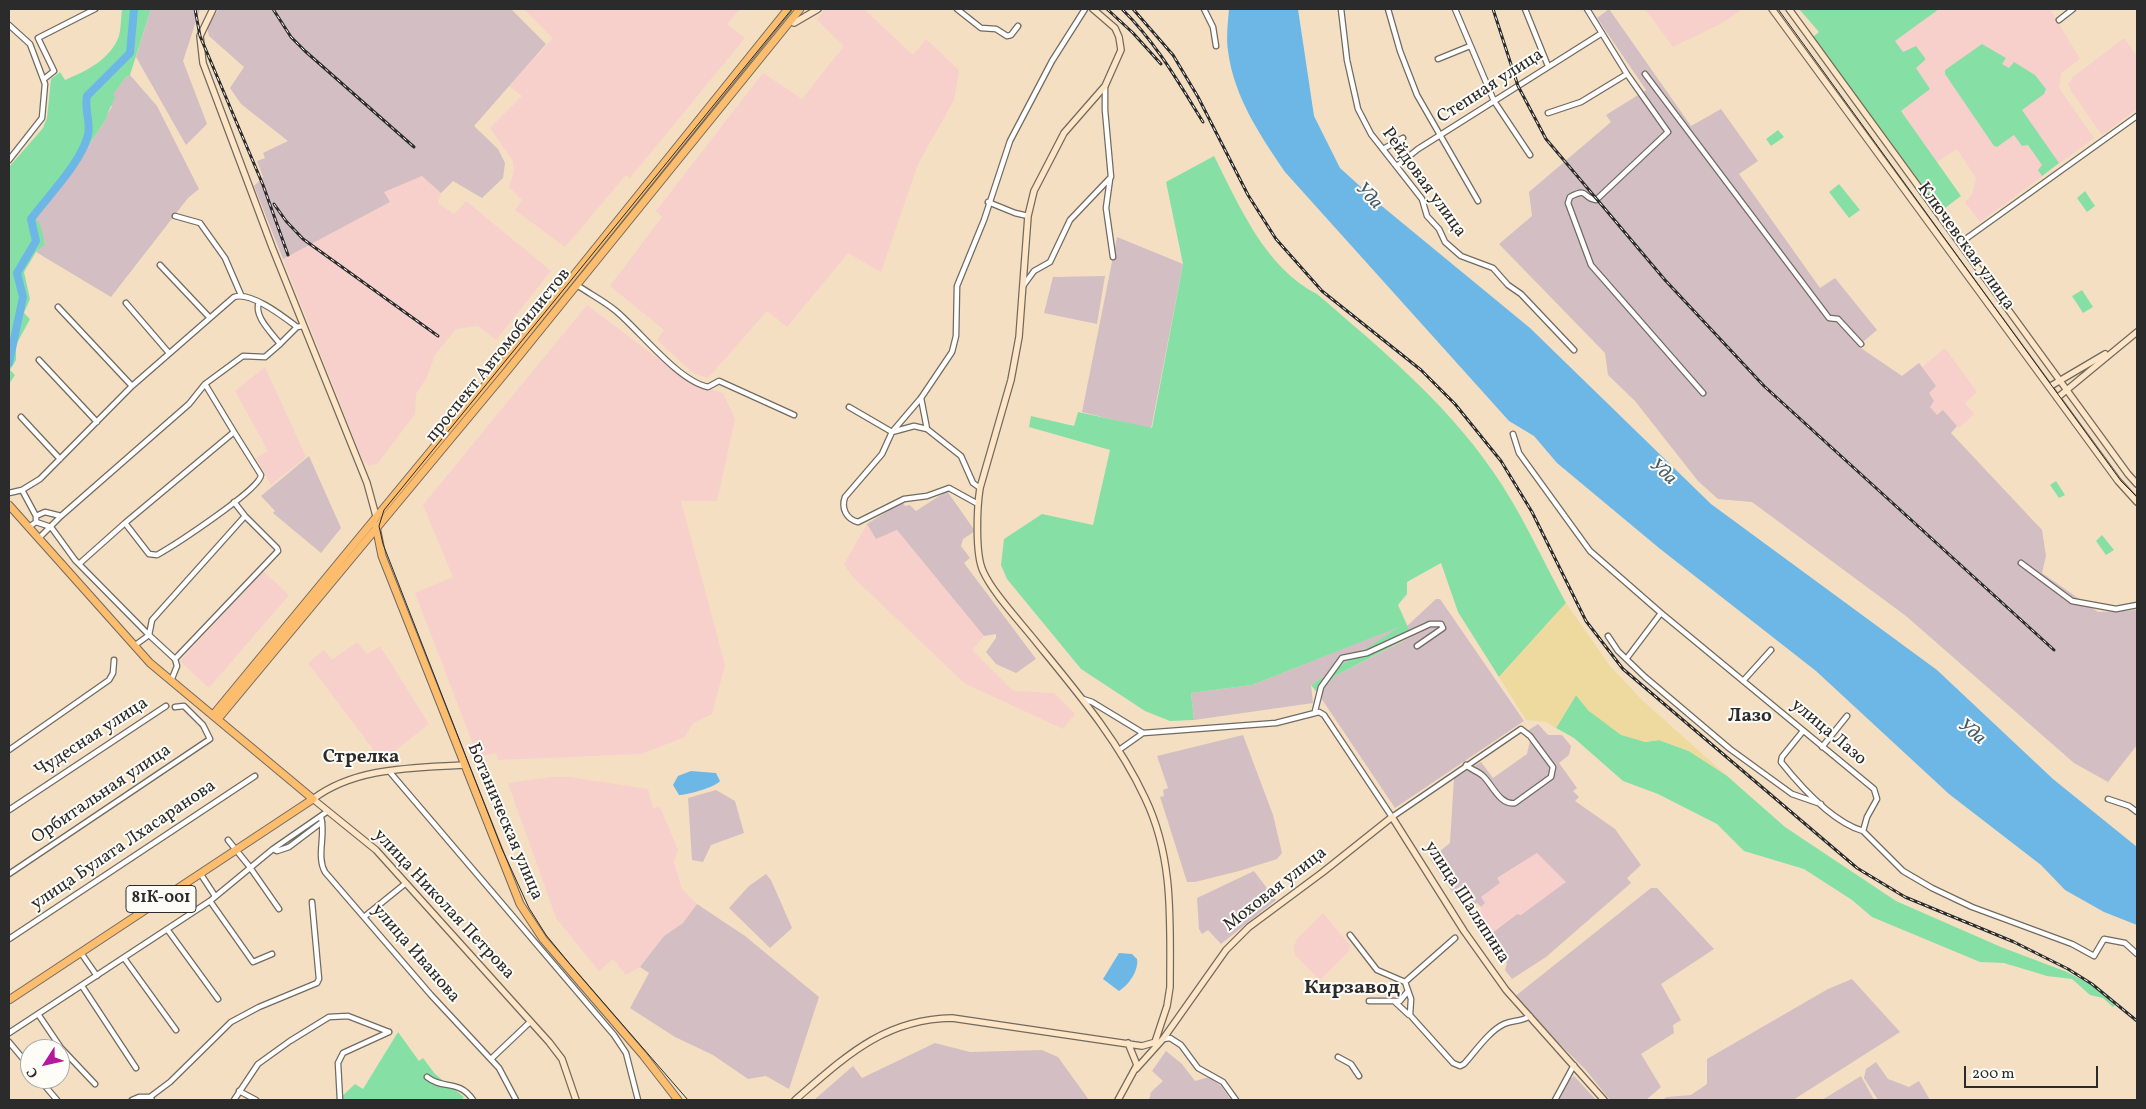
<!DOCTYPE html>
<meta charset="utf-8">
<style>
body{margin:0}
#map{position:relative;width:2146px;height:1109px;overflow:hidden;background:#f4dfc3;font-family:Vollkorn,serif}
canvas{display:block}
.frame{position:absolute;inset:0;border:10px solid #2b2b2b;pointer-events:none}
.north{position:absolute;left:20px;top:1039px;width:50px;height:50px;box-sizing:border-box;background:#fdfcf7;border:1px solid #a9a8a5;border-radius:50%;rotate:235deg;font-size:14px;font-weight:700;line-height:20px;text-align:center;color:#2b2b2b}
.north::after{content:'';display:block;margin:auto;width:18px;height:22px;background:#b5179e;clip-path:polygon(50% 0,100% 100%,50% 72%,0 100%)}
.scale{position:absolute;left:1964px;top:1066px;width:134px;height:22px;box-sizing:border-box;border:2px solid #2b2b2b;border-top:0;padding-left:6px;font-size:15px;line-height:18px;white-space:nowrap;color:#2b2b2b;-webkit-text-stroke:4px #fdfcf7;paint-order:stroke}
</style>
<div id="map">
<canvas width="2146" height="1109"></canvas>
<div class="frame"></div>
<div class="north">С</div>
<div class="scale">200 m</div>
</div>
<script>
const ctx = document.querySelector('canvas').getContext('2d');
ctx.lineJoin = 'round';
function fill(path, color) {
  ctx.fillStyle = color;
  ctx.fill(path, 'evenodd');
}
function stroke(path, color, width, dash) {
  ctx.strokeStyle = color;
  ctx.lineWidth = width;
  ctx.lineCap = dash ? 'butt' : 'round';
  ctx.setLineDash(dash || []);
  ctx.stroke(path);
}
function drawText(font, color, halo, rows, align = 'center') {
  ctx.font = font + ' Vollkorn,serif';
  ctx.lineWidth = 4;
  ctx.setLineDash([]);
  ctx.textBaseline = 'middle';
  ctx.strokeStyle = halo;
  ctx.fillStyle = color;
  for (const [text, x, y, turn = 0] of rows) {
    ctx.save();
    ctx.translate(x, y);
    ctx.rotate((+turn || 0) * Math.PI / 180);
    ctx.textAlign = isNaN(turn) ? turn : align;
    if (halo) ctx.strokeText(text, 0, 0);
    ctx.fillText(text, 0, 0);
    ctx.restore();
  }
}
const built = new Path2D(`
 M524 9H740L727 24 745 38 630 178 626 175 565 247 515 210 522 200 509 187 514 171 513 161 490 128 522 96 509 86 553 38Z
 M825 9H864L913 55 926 39 959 70 954 100 918 164 881 272 848 253 787 327 767 311 708 378 693 373 657 340 664 330 610 286 662 217 656 211 763 73 802 99 844 46 817 20Z
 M1645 9H1742L1724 22 1673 47Z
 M1799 9H2050L2080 59 2061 73 2059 88 2094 138 1980 222 1965 202 1972 195 1976 178 1957 149 1937 162 1880 81 1819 32Z
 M2124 38 2137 56V109L2102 135 2071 91 2068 84 2073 77Z
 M422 176 441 193 438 203 454 214 466 201 551 271 496 340 478 326 456 329 435 355 426 379 416 394 415 414 378 463 369 466 363 461 283 259 390 202 383 192Z
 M587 305 692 384 723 393 735 419 717 501H681L725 665 712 714 693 723 685 737 641 754 498 760 496 753 478 757 415 593 453 577 423 505Z
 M1945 348 1977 392 1965 403 1974 414 1959 428 1943 410 1937 415 1929 407V393L1922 367Z
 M265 367 306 457 271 485 256 458 268 451 235 391Z
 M867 524 876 539 897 530 984 636 972 650 1013 691 1054 693 1075 714 1063 729 964 683 851 575 844 564Z
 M263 571 289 595 209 688 180 661Z
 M357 642 367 654 380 646 429 724 382 761 308 663 324 650 332 660Z
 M552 777H569L648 789 653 808 660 807 678 850 674 862 682 889 697 904 683 923 664 936 640 967 626 975 613 959 599 971 556 918 508 783Z
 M1537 853 1567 882 1521 915 1516 914 1487 937 1477 928 1482 922 1481 907 1485 903 1481 897 1500 883 1496 879Z
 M1323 913 1350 945 1349 951 1320 980 1295 955 1294 946 1297 939Z`);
const industrial = new Path2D(`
 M151 9H200L183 61 207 124 186 145 136 57Z
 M219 9H511L546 44 474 126 498 149 505 163 503 178 482 198 453 181 441 193 422 176 384 192 390 202 283 259 254 186 263 177 257 161 265 158 263 153 288 141 241 104 230 88 244 67 209 36 207 26Z
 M1609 9 1691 126 1721 109 1758 161 1739 174 1820 288 1835 278 1877 330 1858 346 1902 376 1919 363 1922 367 1936 386 1929 393 1934 401 1930 407 1937 415 1943 410 1957 426 1951 433 2042 530 2046 556 2042 573 2098 612 2137 610V745L2108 782 2074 763 1906 616 1752 502 1718 499 1698 481 1635 401 1608 375 1605 353 1499 244 1532 216 1529 192 1611 122 1606 115 1646 90 1597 18Z
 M130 75 157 106 199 189 188 198 111 297 36 252 45 243 36 219 62 185 107 118 105 117 112 107 110 105 112 96 126 77Z
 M1117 237 1183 264 1151 429 1082 412Z
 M1105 276 1097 324 1044 313 1053 277Z
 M309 456 341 528 321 553 273 513 275 511 261 496Z
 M947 491 975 531 963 539 961 546 970 558 964 563 1036 659 1016 673 996 664 986 652 996 638V634L984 636 897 530 876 539 867 524 902 502 905 506 910 505 916 511Z
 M1436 599H1440L1524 721 1395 808 1321 698 1323 688 1335 676 1411 637 1407 626Z
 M1403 625 1311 685 1313 703 1194 720 1191 693 1252 685Z
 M1538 724 1548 735H1562L1571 746 1569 755 1559 763 1577 788 1573 791 1579 797 1575 801 1615 829 1641 865 1627 878 1631 883 1546 957 1512 979 1505 970 1507 963 1487 937 1517 914 1521 915 1566 882 1537 853 1497 878 1500 883 1481 897 1485 903 1481 907 1477 903 1465 911 1430 859 1450 843 1454 778 1481 762 1493 778 1527 754 1530 741 1524 733Z
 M1243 735 1273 815 1282 853 1277 859 1239 871 1195 882H1187L1162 803 1160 797 1164 796 1163 790 1168 788 1157 756Z
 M716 790 735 801 744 833 711 845 703 862 692 860 688 798Z
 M1254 871 1276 900 1221 944 1208 930 1202 934 1199 929 1197 898Z
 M766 874 771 880 792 928 770 948 729 908 749 886Z
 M1651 888H1657L1714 949 1661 984 1681 1020 1673 1025 1674 1033 1641 1054 1661 1087 1646 1100H1610L1585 1069 1513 998Z
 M697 904 745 936 819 997 789 1089 766 1076 748 1079 713 1055 675 1037 630 1008 649 973 640 967 664 936 683 923Z
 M1852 979 1900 1032 1793 1100H1661L1667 1097 1691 1095 1707 1084V1059L1828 989Z
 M935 1043 970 1052 1042 1050 1058 1057 1089 1100H814L853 1066 862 1078Z
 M1166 1051 1182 1064 1195 1081 1209 1077 1221 1086 1231 1100H1149L1151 1092 1163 1081 1152 1071Z
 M1876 1062 1888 1079 1909 1087 1919 1081 1930 1100H1878L1864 1078 1866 1069Z
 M1574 1076 1596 1100H1559L1569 1080Z
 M1861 1076 1874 1100H1822Z`);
const green = new Path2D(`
 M122 9H151L130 75 126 77 113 95 115 97 106 117 107 118 62 185 36 219 41 227 45 244 36 252 24 272 30 299 24 313 30 319 16 345V360L10 370 15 375 9 384V167L43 128 47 118 51 79 60 72 65 80C86 71 110 60 119 36 121 28 121 17 122 9Z
 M1799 9H1939L1895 41 1903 52 1916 46 1925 58V60L1916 68 1930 89 1901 111 1961 196 1941 211 1813 37 1819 32Z
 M1982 44 2006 58 2002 64 2009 68 2014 62 2035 75 2046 89 2044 94 2022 110 2059 163 2042 176 2038 170 2042 165 2028 145 2022 146 2014 135 1997 147 1994 146 1945 74V70Z
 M1778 130 1784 137 1771 146 1766 139Z
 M1214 156C1239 205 1265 268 1317 294 1380 348 1444 401 1492 470 1521 511 1542 559 1566 603L1499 677 1458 612 1441 563 1407 582V594L1398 605 1412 636 1335 676 1318 694 1311 685 1399 627 1252 685 1191 693 1194 720 1170 721 1145 711 1081 669 1007 579 1001 565 1004 539 1042 514 1093 525 1110 450 1029 427 1031 416 1074 426 1078 412 1152 428 1183 264 1166 182Z
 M1839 184 1860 210 1849 218 1829 192Z
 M2085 191 2095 206 2087 212 2077 198Z
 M2082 290 2093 307 2083 313 2072 296Z
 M2056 481 2065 495 2059 498 2050 485Z
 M2102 535 2114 550 2106 555 2096 541Z
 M1576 695 1589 711 1645 742 1659 740 1689 751 1726 775 1785 827 1896 901 2001 947 2067 972 2092 985 2116 1004 2113 1007 2103 998 2090 995 2072 979 2047 976 2004 963 1980 962 1872 917 1852 900 1804 869 1744 851 1717 824 1658 794 1623 781 1574 738 1556 728Z
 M398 1032 419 1061 423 1058 435 1074 464 1097 461 1100H338L355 1084 363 1089Z`);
const sand = new Path2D(`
 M1566 603 1610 666 1642 700 1726 775 1689 751 1659 740 1645 742 1621 735 1589 711 1576 695 1556 728 1546 722 1526 720 1499 677Z`);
const water = new Path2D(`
 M1229 9H1298L1314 116 1340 168 1383 207 1530 328 1711 504 1937 670 2053 779 2137 847V925L2104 912 2065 890 2041 865 1949 794 1816 671 1659 548 1557 463 1534 436 1509 421 1285 172C1260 135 1234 97 1228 51 1226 38 1228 22 1229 9Z
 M691 771 716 773 720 781C716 787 687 795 679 795L673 785 678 776Z
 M1119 953 1132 954 1137 959C1139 970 1129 985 1119 991L1103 979Z`);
const river = new Path2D(`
 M9 363 23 297 17 273 36 241 31 219C48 196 81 163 88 135 91 122 84 109 87 96L130 53 134 9`);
const street = new Path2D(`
 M957 9 981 28 996 29 1007 36 1011 35 1018 26
 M1204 9 1213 27 1216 46
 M1341 9 1347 60 1358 109 1371 134 1422 199 1427 216 1439 229 1445 242 1461 256 1493 268 1508 285 1521 294 1574 350
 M1388 9 1400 51 1417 95 1478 201
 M1455 9 1494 101 1530 155
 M1525 9 1548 66
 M1587 9 1627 74 1668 132 1596 200C1582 198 1589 187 1570 197L1568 203 1591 265 1703 393
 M2059 20 2073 9
 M9 25 30 44 45 84 42 118 9 160
 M1438 59 1470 46
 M1645 74 1829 318 1838 319 1861 344
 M44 79 54 71 38 38 95 9
 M1548 113 1581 102 1627 74
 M1383 149 1403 138
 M1397 166 1418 149 1602 33
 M1110 179 1106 208 1113 257
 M988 202 1015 213 1028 216
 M175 216 200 223 225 258 241 295
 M1960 243 2137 116
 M160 265 210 318
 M577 285C590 294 604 301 616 311 640 331 678 381 708 387L719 381 794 415
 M1023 286 1034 271 1050 262 1070 220 1111 177 1105 110V86
 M126 303 169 353
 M58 307 132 386
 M280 344 297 327
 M39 360 97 422
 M921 398 927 429
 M849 407 892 432 914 426 927 429 961 456 973 483 980 488
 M21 417 60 459
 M234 432 205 384 243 356 265 357 280 344C272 333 253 316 259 302
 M1513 434 1519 453 1590 551 1661 613 1874 789 1877 799 1867 817 1863 831
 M22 490 36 516V522L29 527
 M9 493 22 490 40 479 132 386 234 297C251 291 284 317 297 327L303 326
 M234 502 245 516 277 548 278 551 175 659 149 635 152 620 245 516
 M978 504 949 488 927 496 904 499 858 522C846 519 841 508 845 497L882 454 892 432 921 398 952 352 956 336 957 286 984 220 1010 141 1052 61 1085 9
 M36 516 45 512 61 516
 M36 522 51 527 75 560 149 635 134 646
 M39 538 61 516 189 404 205 384
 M2021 563 2072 601 2116 609 2137 605
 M79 564 125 523 234 432 261 475C261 489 173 546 157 555L149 554 125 523
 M1608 636 1618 651 1645 677 1730 749 1792 794 1821 804
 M1627 658 1661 613
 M171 681 177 666 175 659
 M1743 681 1771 650
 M1083 699 1092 702 1143 733 1276 723 1319 712 1324 715 1392 817 1521 729 1530 736 1553 767 1551 777 1515 803C1500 806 1492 784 1483 776 1478 771 1471 770 1466 765
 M1315 711 1321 687 1342 658 1367 653 1430 624H1441L1443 628 1417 646
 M1803 731 1782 757 1781 762C1801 787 1832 822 1863 831
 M1822 747 1847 716
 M9 750 109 680 113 673 114 660
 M1119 750 1143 733
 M389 771 614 1035 626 1053 638 1100
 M2108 799 2129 806 2137 812
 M9 810 166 706
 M321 817C326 835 316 856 325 872L431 995 499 1068 516 1100
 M1863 831 1903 871 1932 888 1972 907 2072 944 2094 956 2104 939 2125 943 2137 954
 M228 840 249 866 279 909
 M273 849 328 811
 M200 873 215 896
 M9 874 210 739 203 725 184 706 175 707
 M210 901 253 962 272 954
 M364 917 406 883
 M167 929 218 999
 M1350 935 1377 970 1405 982 1411 999 1410 1015 1453 1063 1460 1066 1464 1064C1475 1052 1489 1031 1504 1024 1513 1020 1521 1022 1530 1016
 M9 939 255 776
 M81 953 97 976
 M124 958 176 1030
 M82 986 136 1068
 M1369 1001H1400L1408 991 1405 982 1455 938
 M1395 1002 1409 1015
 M38 1014 61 1048 95 1084
 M9 1033 210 901 273 849 277 851 289 847 322 822
 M1163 1039 1170 1038 1181 1045 1198 1068 1223 1082 1236 1100
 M9 1042 30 1067
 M1338 1057 1351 1064 1359 1076
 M491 1059 530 1022
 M427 1077C443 1090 459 1079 473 1100
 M39 1079 57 1100
 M239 1091 256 1100
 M150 1097 170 1082 231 1022 259 1007 317 983 319 979 312 902
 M132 1100 139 1097H150L152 1100
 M234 1100 258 1064 290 1041 329 1017 348 1016 389 1032
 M340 1100 338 1063 343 1053 389 1032
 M1555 1100 1574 1065`);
const secondary = new Path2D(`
 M213 9 200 36 203 63 272 247 367 483 376 516
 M1093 9 1115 28 1119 37 1121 50 1105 86 1064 133 1034 191 1028 216 1019 337 1011 380 980 488C977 507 975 554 983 571 992 592 1022 624 1037 643 1077 692 1118 740 1145 798 1174 858 1170 922 1170 987L1167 1006 1155 1042
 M1772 9 2118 481 2137 502
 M1789 9 2128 474 2137 484
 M791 20 794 23 818 9
 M2049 387 2105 354
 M2057 398 2137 332
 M463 765C413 768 355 767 313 799L376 850 549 1042 562 1059 576 1100
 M1136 1069 1163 1039 1226 950 1249 927 1323 872 1392 817 1464 931 1506 990 1604 1100
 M795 1100C844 1058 883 1019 952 1018L1142 1046 1156 1042
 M1118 1100 1137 1065 1128 1043`);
const primary = new Path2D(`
 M9 505 150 663 313 799 9 1000
 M376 526 382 556 520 904 543 939 643 1055 678 1100
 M213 715 500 367 788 9
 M218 719 507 371 800 9`);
const tram = new Path2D(`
 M1778 9 2121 481 2137 497
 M688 1100 569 963 546 935 529 908 502 849 383 544 379 526 384 510 792 9`);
const rail = new Path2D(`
 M195 9 200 36 263 185 288 255
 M273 9 291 37 305 51 414 147
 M1107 9 1133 33 1161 64
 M1122 9C1157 44 1177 80 1203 122
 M1133 9 1173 55 1198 97 1248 195 1276 239 1322 291 1421 370 1455 404 1501 461 1532 512 1586 621 1623 669 1857 868 1905 897 2014 942 2068 969 2092 984 2137 1021
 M1493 9 1518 86 1546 139 1665 280 1764 386 2054 650
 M274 204 286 221 303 239 438 336`);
const shields = [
 [161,899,70]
];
const shieldNames = [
 ["81К-001",161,899]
];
const streetNames = [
 ["Степная улица",1491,87,-33],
 ["Рейдовая улица",1423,183,54],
 ["Ключевская улица",1965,247,54],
 ["проспект Автомобилистов",499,356,-51],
 ["улица Лазо",1828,733,40],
 ["Чудесная улица",92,738,-33],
 ["Орбитальная улица",102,795,-34],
 ["Ботаническая улица",504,822,67],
 ["улица Булата Лхасаранова",124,846,-34],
 ["Моховая улица",1276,890,-38],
 ["улица Шаляпина",1466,903,57],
 ["улица Николая Петрова",443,905,47],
 ["улица Иванова",415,954,49]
];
const waterNames = [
 ["Уда",1368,197,47],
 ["Уда",1662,473,42],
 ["Уда",1971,733,39]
];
const neighbourhoodNames = [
 ["Лазо",1750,718],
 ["Стрелка",361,759]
];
const quarterNames = [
 ["Кирзавод",1352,989]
];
fill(built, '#f7d0cc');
fill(industrial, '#d2bec3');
fill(green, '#86e0a6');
fill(sand, '#eeda9e');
fill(water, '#6db7e6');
stroke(river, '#6db7e6', 8);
stroke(street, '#716a60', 7);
stroke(secondary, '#716a60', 8);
stroke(primary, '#716a60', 9);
stroke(street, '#fff', 4.5);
stroke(secondary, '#fee5c5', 5.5);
stroke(primary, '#fcbd6f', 7);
stroke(tram, '#2b2b2b', 1);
stroke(rail, '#2b2b2b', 3);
stroke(rail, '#fdfcf7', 1, [4]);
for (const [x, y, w] of shields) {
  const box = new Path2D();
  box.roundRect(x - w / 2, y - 13.5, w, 27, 4);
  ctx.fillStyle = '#fdfcf7';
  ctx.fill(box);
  stroke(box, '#2b2b2b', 1);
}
drawText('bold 16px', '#2b2b2b', null, shieldNames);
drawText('18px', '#2b2b2b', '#fdfcf7', streetNames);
drawText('italic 19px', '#425c6c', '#fdfcf7', waterNames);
drawText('bold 19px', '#2b2b2b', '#fdfcf7', neighbourhoodNames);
drawText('bold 20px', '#2b2b2b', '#fdfcf7', quarterNames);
</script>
